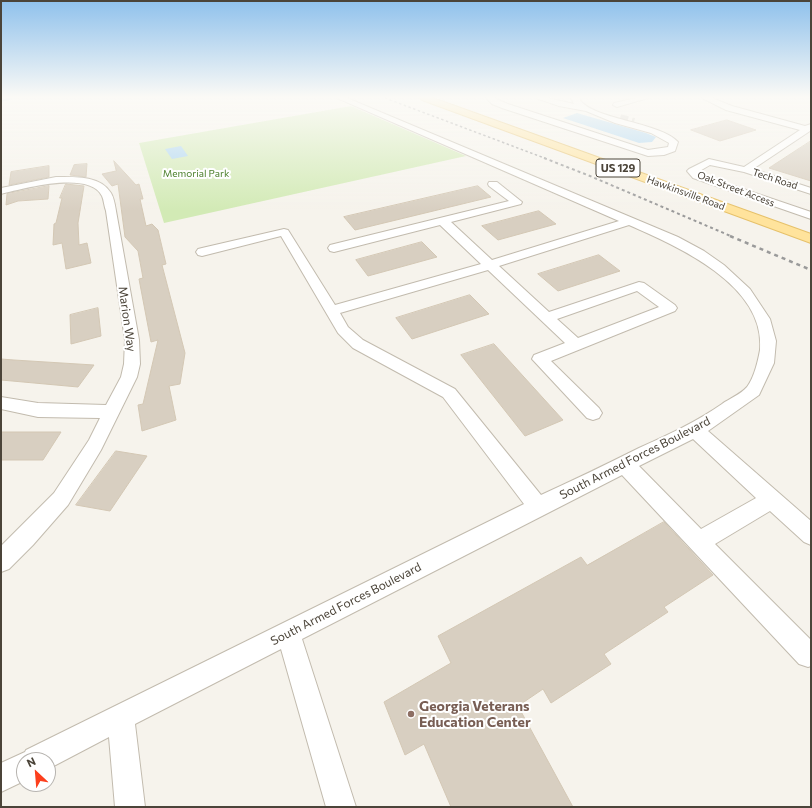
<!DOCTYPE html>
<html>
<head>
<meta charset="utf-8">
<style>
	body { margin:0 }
	#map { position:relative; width:812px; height:808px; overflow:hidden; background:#f6f3ec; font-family:Commissioner,sans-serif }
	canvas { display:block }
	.frame { position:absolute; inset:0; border:2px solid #4b4439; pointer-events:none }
	.north { position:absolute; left:16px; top:752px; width:40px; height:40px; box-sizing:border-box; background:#fff; border:1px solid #b7b4b0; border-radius:50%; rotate:334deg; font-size:11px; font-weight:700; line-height:16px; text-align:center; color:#4b4439 }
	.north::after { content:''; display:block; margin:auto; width:14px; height:18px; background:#fc3f1d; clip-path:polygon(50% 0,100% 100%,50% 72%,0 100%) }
</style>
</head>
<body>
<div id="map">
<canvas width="812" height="808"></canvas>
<div class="frame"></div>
<div class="north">N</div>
</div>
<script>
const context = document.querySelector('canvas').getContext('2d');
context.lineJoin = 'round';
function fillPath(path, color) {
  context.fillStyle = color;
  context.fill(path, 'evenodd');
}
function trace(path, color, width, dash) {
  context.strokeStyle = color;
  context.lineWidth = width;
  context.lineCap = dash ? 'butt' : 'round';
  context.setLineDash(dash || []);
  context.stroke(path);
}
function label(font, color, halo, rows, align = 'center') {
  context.font = font + ' Commissioner,sans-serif';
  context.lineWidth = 4;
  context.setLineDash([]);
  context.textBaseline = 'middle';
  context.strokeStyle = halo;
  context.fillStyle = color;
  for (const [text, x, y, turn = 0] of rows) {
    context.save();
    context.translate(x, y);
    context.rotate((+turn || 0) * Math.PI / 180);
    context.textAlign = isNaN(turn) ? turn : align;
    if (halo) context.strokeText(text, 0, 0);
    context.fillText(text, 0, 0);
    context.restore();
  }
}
fillPath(new Path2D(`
	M351,106L466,156L164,223L139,143Z`), '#d2eab5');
fillPath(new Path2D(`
	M577,113L646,133L656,137L652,142L639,143L563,118Z
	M181,146L188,156L172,159L165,149Z`), '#a9d4f2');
trace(new Path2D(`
	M1,101L12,98`), '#a9d4f2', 2);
const building = new Path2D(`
	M727,120L756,130L720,141L691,130Z
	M811,141V181L769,168L772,166Z
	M114,161L136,185L139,184L143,199H140L146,226L152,224L158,230L166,264L162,265L185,353L180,384L169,386L176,420L142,431L138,405L143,404L158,340L151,342L139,279L143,278L138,251L125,237L118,184L112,186L102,174L116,171Z
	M87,164L86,177L70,175L74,165Z
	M49,166V177L9,185L11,172Z
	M66,184L84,186L78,223L79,245L87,243L91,263L66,269L62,243L53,245L54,224L56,223L62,198H60Z
	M49,186L48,199L18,201L6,205L7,194Z
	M478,186L491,197L355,230L344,217Z
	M539,211L556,224L498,240L482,226Z
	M422,242L437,257L368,276L356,260Z
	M599,255L620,271L558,291L538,274Z
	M470,295L489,314L412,339L396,318Z
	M98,308L101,336L71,344L70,315Z
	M494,344L563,420L525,436L461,355Z
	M1,359L14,360L94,365L78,387L1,380Z
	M1,432H61L43,460H1Z
	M116,451L147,456L110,511L76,505Z
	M664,522L713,575L664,607L668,612L604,654L611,664L551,703L543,689L518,706L573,807H451L424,744L405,755L384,702L451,663L438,636L581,557L587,565Z`);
fillPath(building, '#d8cfc1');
trace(building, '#d3c7b4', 1);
trace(new Path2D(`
	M620,118L634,122`), '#d4d0c8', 8, [8, 4]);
const minor = new Path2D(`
	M337,98H347L678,237L704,251L724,265L750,289L770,319L776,341L774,363L759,395L708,431L811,521V545L804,542L770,511L715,544L811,640V666L808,667L799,664L622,475L302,639L356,807H326L281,649L135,724L145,807H115L109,737L48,769V760H24V781L1,792V763L25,752L26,750L524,504L443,397L353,348L338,333L281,236L202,256L198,255L196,252L198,249L202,248L284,229L288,230L335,305L481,264L440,225L334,252L330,251L328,248L330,245L509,201L489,186L488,184L489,182H497L522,202L521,204L451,222L492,260L619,221ZM629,225C677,246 766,285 760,350C758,361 754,378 747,387C741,394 729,399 722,404C696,422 668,435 639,448C607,464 574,480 541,495L455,389L363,340L348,327L340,313L488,270L565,343L534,355L532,359L587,418L593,420L599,418L602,413L599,408L551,361L675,311L677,308L675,305L644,283L639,282L549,312L499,266ZM637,291L659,307L578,338L557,319ZM693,439L756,498L701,529L639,466Z
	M486,98H494L508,104L648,150L668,147L669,143L651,133L615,123L586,111L559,106L536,98H548L574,104L571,98H579C588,119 661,122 678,142L675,151L664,155L648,156L502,108L492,104Z
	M636,98H648L617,107L613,105L614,103Z
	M702,98H712L732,106L805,126L811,124L810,131L753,169L811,188V194L744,172L710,165L698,172L699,174L811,212V219L693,178L687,171L689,169L709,159L744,167L800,130L726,110Z
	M56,177C74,177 100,175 111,193C114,198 115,205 116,211L139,340L140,364L137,377L101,450L68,505L33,545L9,569L1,572V546L54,493L89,440L100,418L38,417L1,409V397L38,403L106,405L121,377L124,364L125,340L106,211C104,206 104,200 102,196C89,170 22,189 1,194V188Z`);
const major = new Path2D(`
	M420,98H433L811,234V243L422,100Z`);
trace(minor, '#c2bbae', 2);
trace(major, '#e6c16a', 2);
fillPath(minor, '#fff');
fillPath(major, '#ffe39c');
trace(new Path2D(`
	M385,98L547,159`), '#9a9a9a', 1.5, [2.5, 2.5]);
trace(new Path2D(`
	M544,158L590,176L733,237`), '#9a9a9a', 2, [3, 3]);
trace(new Path2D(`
	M730,236L811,270`), '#9a9a9a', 2.5, [4, 4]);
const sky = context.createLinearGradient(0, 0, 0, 211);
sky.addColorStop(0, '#8fc1ec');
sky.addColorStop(0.46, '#fbfaf6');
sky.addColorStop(1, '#fbfaf600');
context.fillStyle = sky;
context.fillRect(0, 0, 812, 211);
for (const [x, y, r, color] of [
	[411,714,4,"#8d6e63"]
]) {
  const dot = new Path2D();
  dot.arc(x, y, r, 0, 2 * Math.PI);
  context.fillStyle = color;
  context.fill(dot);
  trace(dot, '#fff', 1.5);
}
label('10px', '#4a7f2a', '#fff', [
	["Memorial Park",196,174]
]);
label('10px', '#4b4439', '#fff', [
	["Tech Road",775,179,18],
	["Oak Street Access",736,189,21],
	["Hawkinsville Road",686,193,20]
]);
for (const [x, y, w] of [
	[618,168,44]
]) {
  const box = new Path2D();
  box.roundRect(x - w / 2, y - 9, w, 18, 3);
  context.fillStyle = '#fff';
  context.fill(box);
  trace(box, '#4b4439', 1);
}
label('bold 11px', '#4b4439', null, [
	["US 129",618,168]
]);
label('12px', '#4b4439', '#fff', [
	["Marion Way",127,319,82],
	["South Armed Forces Boulevard",635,458,-27],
	["South Armed Forces Boulevard",346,604,-27]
]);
label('bold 14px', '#785e54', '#fff', [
	["Georgia Veterans",419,706],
	["Education Center",419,722]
], 'left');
</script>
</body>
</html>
